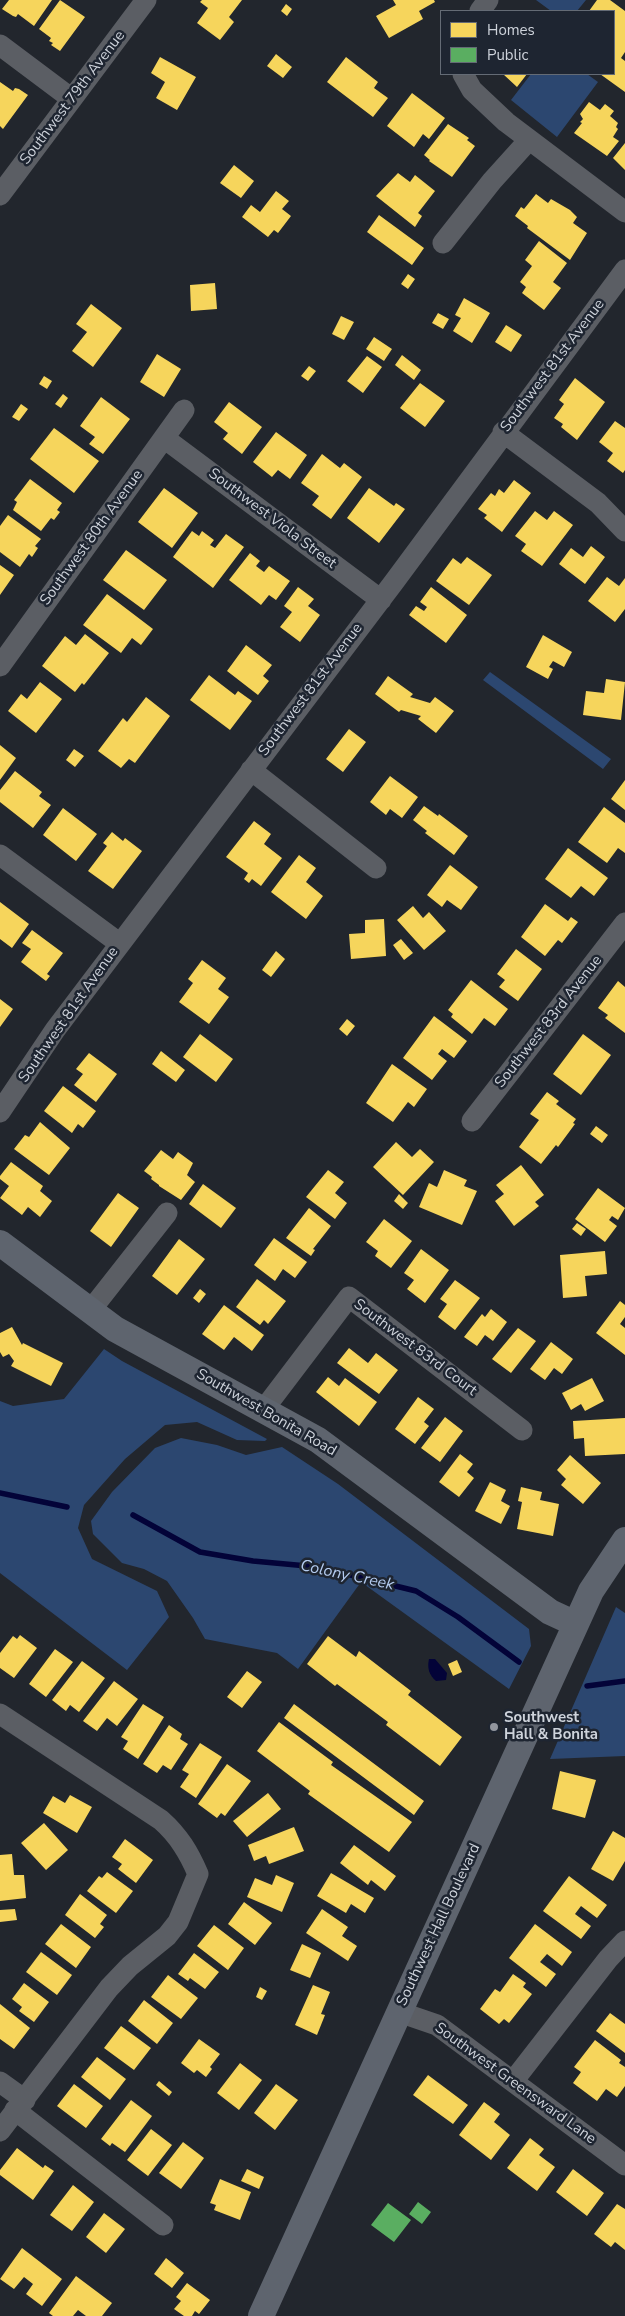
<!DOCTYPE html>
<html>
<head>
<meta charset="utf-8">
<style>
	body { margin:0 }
	#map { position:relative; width:625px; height:2316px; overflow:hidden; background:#22262d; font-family:"Nunito Sans",sans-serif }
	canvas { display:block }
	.legend { position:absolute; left:440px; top:10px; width:175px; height:65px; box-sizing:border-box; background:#1e2531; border:1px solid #646b75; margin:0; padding:6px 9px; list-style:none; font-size:15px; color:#ced3db }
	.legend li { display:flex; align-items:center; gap:10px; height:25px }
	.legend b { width:25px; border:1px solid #646b75 }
</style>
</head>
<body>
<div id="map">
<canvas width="625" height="2316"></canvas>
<ul class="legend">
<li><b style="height:14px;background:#f6d55c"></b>Homes</li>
<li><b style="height:14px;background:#5aae61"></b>Public</li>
</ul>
</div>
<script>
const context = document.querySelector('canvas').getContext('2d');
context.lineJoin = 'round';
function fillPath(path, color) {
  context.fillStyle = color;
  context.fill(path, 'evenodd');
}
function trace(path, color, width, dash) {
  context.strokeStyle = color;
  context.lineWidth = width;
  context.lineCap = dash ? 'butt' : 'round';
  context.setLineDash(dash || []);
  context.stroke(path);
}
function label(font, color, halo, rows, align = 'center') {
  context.font = font + ' "Nunito Sans",sans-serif';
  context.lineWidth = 5;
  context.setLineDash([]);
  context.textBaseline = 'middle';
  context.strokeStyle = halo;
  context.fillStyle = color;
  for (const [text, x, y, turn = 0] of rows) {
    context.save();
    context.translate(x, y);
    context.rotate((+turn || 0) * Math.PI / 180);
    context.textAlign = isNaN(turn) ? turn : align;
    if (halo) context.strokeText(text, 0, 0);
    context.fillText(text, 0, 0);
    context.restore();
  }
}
fillPath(new Path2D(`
	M536,0H586L577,11H551Z
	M531,74H587L598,82L557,137L511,100Z
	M490,672L611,759L603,769L483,680Z
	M104,1349L122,1361L267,1439L265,1441L237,1440L197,1422L165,1425L125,1459L84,1505L78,1528L92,1559L157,1591L169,1617L127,1670L0,1573V1401L13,1406L64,1399Z
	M181,1438L217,1445L246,1455L282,1447L338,1484L529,1629L531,1646L509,1689L361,1582L298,1669L277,1653L205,1639L193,1618L167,1581L144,1569L122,1563L93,1534L91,1521L112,1492L155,1448Z
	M616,1607L625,1613V1756L550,1759Z`), '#2c4770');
fillPath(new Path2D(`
	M429,1659H435L447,1673L446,1680L436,1681C429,1675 427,1668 429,1659Z`), '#030338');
fillPath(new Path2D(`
	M9,0H52L34,26L18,14L16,17L13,16L2,9Z
	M60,0L85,17L60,51L51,45L53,43L49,41L51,38L39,29Z
	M202,0H242L229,17L234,22L220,40L197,23L208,8L200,2Z
	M393,0H434L435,2L419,11L423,19L389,38L376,16L396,5Z
	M597,0H610L625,11V52L621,58L625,61V92L600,74H614V11H589Z
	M286,4L292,9L287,16L281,11Z
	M276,54L292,67L283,78L267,66Z
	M160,57L196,77L177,110L156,98L165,82L151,73Z
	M346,57L378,82L374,88L388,98L373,117L327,82Z
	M503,74H527L517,87Z
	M0,82L13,91L15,88L19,89L28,95L3,129L0,126Z
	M412,93L445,118L429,139L423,134L414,147L387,126Z
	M589,102L600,110L605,104L614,111L610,116L618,123L616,127L618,129L613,137L619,141L607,156L574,133L582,123L580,122L583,119L580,114Z
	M448,124L469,138L467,140L475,146L452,177L429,161L430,160L424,155Z
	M625,143V170L613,158Z
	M234,165L254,181L241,198L220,183Z
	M398,173L410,182L415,175L435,191L418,213L422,216L415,227L376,196Z
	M276,191L289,201L282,209L291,216L278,233L274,230L268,237L242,217L251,205L260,212Z
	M536,194L548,203L551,199L570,210L577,217L573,223L587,233L570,260L527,228L528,226L515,216L521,207L524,209Z
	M379,215L424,248L412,265L367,232Z
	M539,241L567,263L553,282L561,288L544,310L522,293L526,287L520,282L532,266L525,260Z
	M408,274L415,279L408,289L401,284Z
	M215,283L217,309L191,311L190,285Z
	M464,298L490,313L472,343L453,331L461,318L455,315Z
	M91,304L122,328L93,367L72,351L87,332L76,324Z
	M438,313L449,319L443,329L432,323Z
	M341,316L354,322L344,340L332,334Z
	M506,325L522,335L511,352L495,342Z
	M374,337L392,349L384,361L366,349Z
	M157,354L181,369L164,397L140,382Z
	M402,355L421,370L414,380L395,365Z
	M367,356L382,367L363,393L347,381Z
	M309,366L316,371L308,381L301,376Z
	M44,376L52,381L47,389L39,384Z
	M575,378L605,402L577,440L561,427L563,424L554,418L564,404L559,400Z
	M420,383L445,401L425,427L400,408Z
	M63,394L68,398L61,408L55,404Z
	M101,397L130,419L103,454L89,444L95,437L80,426Z
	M229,402L262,427L242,454L223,439L228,433L214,422Z
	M21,404L28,409L19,421L12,417Z
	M615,421L625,428V470L623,473L607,461L613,453L599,442Z
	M54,428L99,461L74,493L30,459Z
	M276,432L307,455L290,479L278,470L272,477L253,462Z
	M322,454L340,468L344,463L362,477L331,519L312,505L319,496L301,483Z
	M30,479L62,503L57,510L60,512L54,520L51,518L41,531L13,510L17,502L14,500Z
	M514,480L531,493L502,532L484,518L487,515L478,509L491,493L495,496L499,489L504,493Z
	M164,488L198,513L172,548L138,522Z
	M369,488L394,506L396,503L405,509L379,543L347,518Z
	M535,511L547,520L554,511L573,525L542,566L521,551L526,544L515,536Z
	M8,515L41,539L35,546L38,548L32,557L29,554L20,567L0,552V526Z
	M192,531L199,536L202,531L214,540L210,545L215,548L226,534L244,547L213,588L173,557Z
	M591,546L605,557L585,584L559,564L571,548L583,557Z
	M126,550L167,580L144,610L103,580Z
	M250,553L260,561L256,566L264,572L269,566L290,581L276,600L269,595L261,605L229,580Z
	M467,557L492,575L469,605L436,581L453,558L461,564Z
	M0,565L14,575L0,595Z
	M607,577L619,586L625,578V609L615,622L588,601Z
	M298,587L314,599L308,606L320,615L300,642L280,627L292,612L284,606Z
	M431,587L467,615L446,643L409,615L416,606L424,611L427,607L420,602Z
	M107,594L153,629L141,645L132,638L121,653L83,625Z
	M85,634L109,653L84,685L82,683L75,692L42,666L65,636L76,645Z
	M543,635L572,652L564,667L553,661L549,667L553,669L548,679L526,667Z
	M246,645L272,665L263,676L269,681L258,695L227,671Z
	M209,675L235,695L238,691L252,701L230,730L190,700Z
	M388,676L413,694L410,697L430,703L435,697L454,711L436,733L418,719L421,716L401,710L399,712L375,694Z
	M606,679L625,682L621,720L583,715L586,691L604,693Z
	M40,682L62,699L36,733L8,711L21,694L27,699Z
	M146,697L170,716L135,763L129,759L121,768L98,751L123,718L127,722Z
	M349,729L366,742L343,772L326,759Z
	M0,745L16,758L0,780Z
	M74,749L84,756L75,767L66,760Z
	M15,771L42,792L39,796L51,805L33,828L0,802V790Z
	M390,776L418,797L402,818L390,809L386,815L370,802Z
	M625,780V810L611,799Z
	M424,806L438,816L439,814L468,836L454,855L425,833L427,831L413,820Z
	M604,807L625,823V853L618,848L607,863L578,842Z
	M63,808L97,834L76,861L43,835Z
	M254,821L271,834L264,844L282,858L261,886L252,879L249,883L244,879L248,873L226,857Z
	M112,832L123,841L125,838L142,851L113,889L88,871L107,846L103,843Z
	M568,848L608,878L594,896L581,886L571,898L545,879Z
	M299,855L316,868L306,882L323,896L306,919L271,892Z
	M450,865L478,887L461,910L447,900L442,907L427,895Z
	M0,902L29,924L12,948L0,939Z
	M545,904L568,921L571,917L578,922L562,943L558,940L545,956L521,937Z
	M413,906L423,918L429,912L446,931L424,950L397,920Z
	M384,919L386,956L351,959L349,934L365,933V920Z
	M32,930L63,953L47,974L50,976L46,981L21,962L31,949L22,943Z
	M401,939L413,953L404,960L393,945Z
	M516,949L542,969L518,1001L499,987L505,980L497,974Z
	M276,951L285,959L271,977L262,970Z
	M202,960L226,978L218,989L229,997L209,1024L179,1002L193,983L188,979Z
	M471,980L508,1009L495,1026L484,1018L472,1034L451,1017L453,1014L448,1010Z
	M618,981L625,987V1033L605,1018L608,1015L598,1008Z
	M0,999L13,1009L0,1027Z
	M434,1016L467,1041L454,1058L442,1049L438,1054L447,1061L432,1080L403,1058Z
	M347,1019L355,1026L347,1036L339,1029Z
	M200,1034L233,1059L216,1082L183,1057Z
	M583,1034L611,1055L581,1095L553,1074Z
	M161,1051L185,1070L176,1082L152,1064Z
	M89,1053L117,1074L96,1102L74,1085L83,1074L76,1069Z
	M392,1064L427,1089L414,1107L408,1102L393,1122L366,1103Z
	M63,1086L96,1111L83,1128L78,1124L72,1133L44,1111Z
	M547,1092L559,1101L556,1104L576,1119L573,1123L575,1124L558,1147L556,1145L541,1164L519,1147L539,1120L530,1114Z
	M40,1122L70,1148L49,1175L14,1149L25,1135L29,1137Z
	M596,1126L608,1135L602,1143L590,1134Z
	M396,1142L412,1157L420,1149L434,1162L403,1195L373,1167Z
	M161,1150L173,1159L178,1152L193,1163L187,1175L195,1182L181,1200L159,1186V1185L151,1179L152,1177L144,1171Z
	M11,1162L43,1186L40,1191L52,1201L40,1217L28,1207L22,1215L0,1198L9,1186L0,1179V1176Z
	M521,1165L544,1195L535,1202L539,1206L514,1226L495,1201L504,1194L496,1185Z
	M328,1170L344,1182L335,1193L347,1203L335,1219L306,1197Z
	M444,1170L467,1180L464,1186L477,1191L462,1225L419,1207L429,1183L437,1187Z
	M203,1184L236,1208L221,1228L189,1204Z
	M598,1188L625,1208L618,1220L612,1216L609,1220L617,1226L605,1242L575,1219Z
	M118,1193L139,1208L111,1247L90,1231Z
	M399,1194L408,1203L403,1209L394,1201Z
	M309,1208L331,1226L313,1249L315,1250L311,1256L286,1238Z
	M384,1219L412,1241L391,1268L375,1256L378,1251L366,1242Z
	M577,1223L586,1229L581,1236L572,1229Z
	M274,1238L307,1262L295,1278L283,1269L275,1281L254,1265Z
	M179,1239L205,1259L177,1295L152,1276Z
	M421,1249L449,1270L425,1303L407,1289L414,1280L404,1273Z
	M605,1251L607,1274L585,1276L587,1296L563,1298L560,1255Z
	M257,1279L286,1301L268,1324L264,1320L260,1325L236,1307Z
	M455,1280L480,1298L455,1330L438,1317L447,1304L440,1299Z
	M200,1289L206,1294L199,1303L193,1298Z
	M620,1301L625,1305V1317L620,1324L625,1328V1355L596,1333Z
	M224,1305L264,1335L252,1351L234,1337L224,1350L202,1334Z
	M491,1309L507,1322L493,1341L485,1335L477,1346L464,1337L482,1314L485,1317Z
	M12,1327L22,1345L23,1343L63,1363L51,1386L11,1366L14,1361L9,1354L3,1357L0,1352V1333Z
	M518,1328L536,1341L511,1373L492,1359Z
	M551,1342L573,1359L562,1374L554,1368L545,1380L530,1369Z
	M349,1348L368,1363L376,1353L398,1370L379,1394L337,1363Z
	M328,1377L339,1386L345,1378L377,1402L359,1426L316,1392Z
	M592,1378L604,1401L585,1411L581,1404L571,1410L562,1393Z
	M418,1397L434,1409L424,1422L429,1426L415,1444L395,1429Z
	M445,1417L463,1431L440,1462L421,1448Z
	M625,1418V1454L585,1456L584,1438L574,1439L573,1421Z
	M460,1454L473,1464L467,1472L474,1478L459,1497L439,1482Z
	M570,1455L601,1483L583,1504L561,1485L566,1479L557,1470Z
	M490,1482L506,1490L501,1501L510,1506L501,1524L475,1511Z
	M521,1487L542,1492L540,1500L559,1504L553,1536L517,1529L522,1502L518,1501Z
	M20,1635L37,1648L14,1678L0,1668V1653L13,1636L17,1639Z
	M328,1636L356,1657L359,1651L411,1691L408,1695L462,1737L440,1766L386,1725L388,1722L337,1684L335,1686L307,1664Z
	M55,1649L73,1662L46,1697L29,1684Z
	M457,1660L462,1672L453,1676L448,1664Z
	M82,1661L105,1678L79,1712L70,1705L66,1711L52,1700Z
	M247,1671L262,1682L242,1708L227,1697Z
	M114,1681L138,1699L117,1726L107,1718L97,1731L83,1721Z
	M143,1704L164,1717L138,1759L123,1749L128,1741L121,1737Z
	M294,1704L424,1801L414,1815L284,1718Z
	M279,1722L333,1762L331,1765L412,1822L389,1852L308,1794L310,1791L257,1751Z
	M169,1725L182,1734L180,1739L188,1744L171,1770L163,1765L157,1773L143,1764Z
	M200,1743L222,1757L196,1798L180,1787L189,1774L182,1770Z
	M227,1764L251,1781L225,1816L221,1813L217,1818L198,1804Z
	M560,1771L596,1780L585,1818L552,1809Z
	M268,1793L281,1809L247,1837L233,1821Z
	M70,1795L92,1807L77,1833L43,1813L53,1796L65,1803Z
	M44,1823L68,1850L46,1870L21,1843Z
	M294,1827L304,1851L269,1864L266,1856L254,1861L248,1845Z
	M613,1831L625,1838V1861L613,1881L591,1869Z
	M125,1839L153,1860L136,1883L118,1869L122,1864L112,1857Z
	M354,1845L396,1876L385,1891L371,1880L368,1885L340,1863Z
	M12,1854L14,1875H24L26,1898L0,1901V1855Z
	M107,1872L133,1891L116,1913L87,1891L99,1876L102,1878Z
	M331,1873L374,1898L365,1913L351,1904L346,1913L317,1896Z
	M276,1875L294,1883L282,1912L247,1897L255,1878L272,1885Z
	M569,1876L607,1905L597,1918L581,1906L575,1914L591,1926L581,1939L543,1911Z
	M80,1894L107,1915L100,1924L104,1927L95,1938L65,1915Z
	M244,1902L272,1923L255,1945L228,1924Z
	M15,1909L17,1920L0,1922V1910Z
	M322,1909L348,1927L342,1936L357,1946L348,1961L306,1933Z
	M61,1924L91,1947L76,1968L45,1944Z
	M535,1924L572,1952L562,1966L547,1954L540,1962L556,1974L546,1987L509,1958Z
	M214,1925L244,1948L228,1970L197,1946Z
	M302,1944L321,1953L310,1978L290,1970Z
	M41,1952L72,1975L57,1995L26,1972Z
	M194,1953L219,1972L205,1989L190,1978L188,1981L178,1974Z
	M513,1974L526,1983L523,1987L532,1994L509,2023L504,2019L499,2024L480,2009L495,1989L500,1992Z
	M168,1975L198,1998L181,2019L151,1997Z
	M24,1983L49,2002L34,2022L19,2011L22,2007L12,1999Z
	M313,1985L330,1992L321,2014L325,2015L317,2035L295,2025Z
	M260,1987L267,1991L262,2000L256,1997Z
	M144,2000L173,2023L157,2044L128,2021Z
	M0,2004L30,2028L14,2049L0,2039Z
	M610,2013L625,2024V2053L596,2031Z
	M121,2026L151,2048L134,2070L104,2048Z
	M199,2039L220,2054L210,2067L212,2069L206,2077L197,2070L194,2073L181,2063Z
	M595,2040L621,2060L619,2063L625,2067V2086L617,2097L606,2089L597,2101L573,2083L581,2072L574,2067Z
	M97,2057L126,2079L110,2100L81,2077Z
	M240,2063L262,2080L239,2110L217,2093Z
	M428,2075L468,2105L453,2124L413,2095Z
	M159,2081L172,2092L169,2096L156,2085Z
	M74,2084L103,2106L86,2128L57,2106Z
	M276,2084L298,2100L275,2130L254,2113Z
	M131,2100L152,2116L125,2152L112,2143L110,2146L101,2139Z
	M484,2102L500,2114L494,2122L510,2135L491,2160L459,2135Z
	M151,2129L172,2145L148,2176L127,2160Z
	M530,2138L544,2149L539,2155L555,2167L537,2191L507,2168Z
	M183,2142L204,2158L181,2189L159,2173Z
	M17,2148L43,2168L45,2165L54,2171L33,2200L0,2175V2170Z
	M247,2169L264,2177L259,2189L241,2181Z
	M573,2169L604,2193L587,2216L556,2192Z
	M220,2179L251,2192L240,2220L214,2210L216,2205L210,2203Z
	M73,2185L94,2202L72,2231L50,2215Z
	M617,2204L625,2209V2250L615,2242L611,2247L594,2234Z
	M104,2213L125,2229L106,2253L86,2237Z
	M22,2248L62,2279L42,2306L26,2294L33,2284L24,2277L14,2289L0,2279Z
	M166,2258L184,2273L172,2288L154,2274Z
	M76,2276L112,2303L102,2316H86L78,2310L73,2316H53L49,2313Z
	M187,2283L210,2300L199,2314L195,2311L192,2316H184L174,2309L181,2301L176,2297Z`), '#f6d55c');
fillPath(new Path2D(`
	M418,2202L431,2212L422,2224L409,2214Z
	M388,2203L411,2220L394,2242L371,2225Z`), '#5aae61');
trace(new Path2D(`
	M0,1493L67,1507
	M133,1515L200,1552L253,1561L318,1567L416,1591L458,1617L519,1662
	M587,1686L625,1681`), '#030338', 5.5);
trace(new Path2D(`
	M480,11L488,0
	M0,45L72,99
	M463,74L472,90L506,122L625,212
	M0,195L146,0
	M443,243L492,181L529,140
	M503,432L598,503L625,531
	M164,438L381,600
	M0,666L184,410
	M251,770L376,868
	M0,855L119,943
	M0,1112L55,1030L394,582L625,270
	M472,1121L625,923
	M90,1311L167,1213
	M264,1409L349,1297L522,1430
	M0,1714L161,1820C179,1836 189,1853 198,1874L178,1922L167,1936L130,1966L109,1988L0,2131
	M399,2012L437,2025L625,2165
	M514,2080L608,1959L625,1941
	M0,2082L25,2100
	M15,2110L163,2225`), '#5b5e64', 21);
trace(new Path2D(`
	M0,1243L115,1329L318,1440L550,1612L576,1624
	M261,2316L591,1591L625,1540`), '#5e646e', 26);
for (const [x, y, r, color] of [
	[494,1727,5,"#92969e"]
]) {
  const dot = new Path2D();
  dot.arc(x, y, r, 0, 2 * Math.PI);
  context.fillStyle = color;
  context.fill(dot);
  trace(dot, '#1e2531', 2);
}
label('15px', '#ced3db', '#1e2531', [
	["Southwest 79th Avenue",73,98,-53],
	["Southwest 81st Avenue",553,366,-53],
	["Southwest Viola Street",272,519,37],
	["Southwest 80th Avenue",92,538,-54],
	["Southwest 81st Avenue",311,690,-53],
	["Southwest 81st Avenue",69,1015,-55],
	["Southwest 83rd Avenue",549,1022,-52],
	["Southwest 83rd Court",415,1348,37],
	["Southwest Bonita Road",266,1413,30],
	["Southwest Hall Boulevard",439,1925,-65],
	["Southwest Greensward Lane",515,2084,36]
]);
label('bold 15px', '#ced3db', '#1e2531', [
	["Southwest",504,1718],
	["Hall & Bonita",504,1735]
], 'left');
label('italic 16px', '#b4cbef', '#1e2531', [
	["Colony Creek",347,1576,12]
]);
</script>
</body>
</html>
